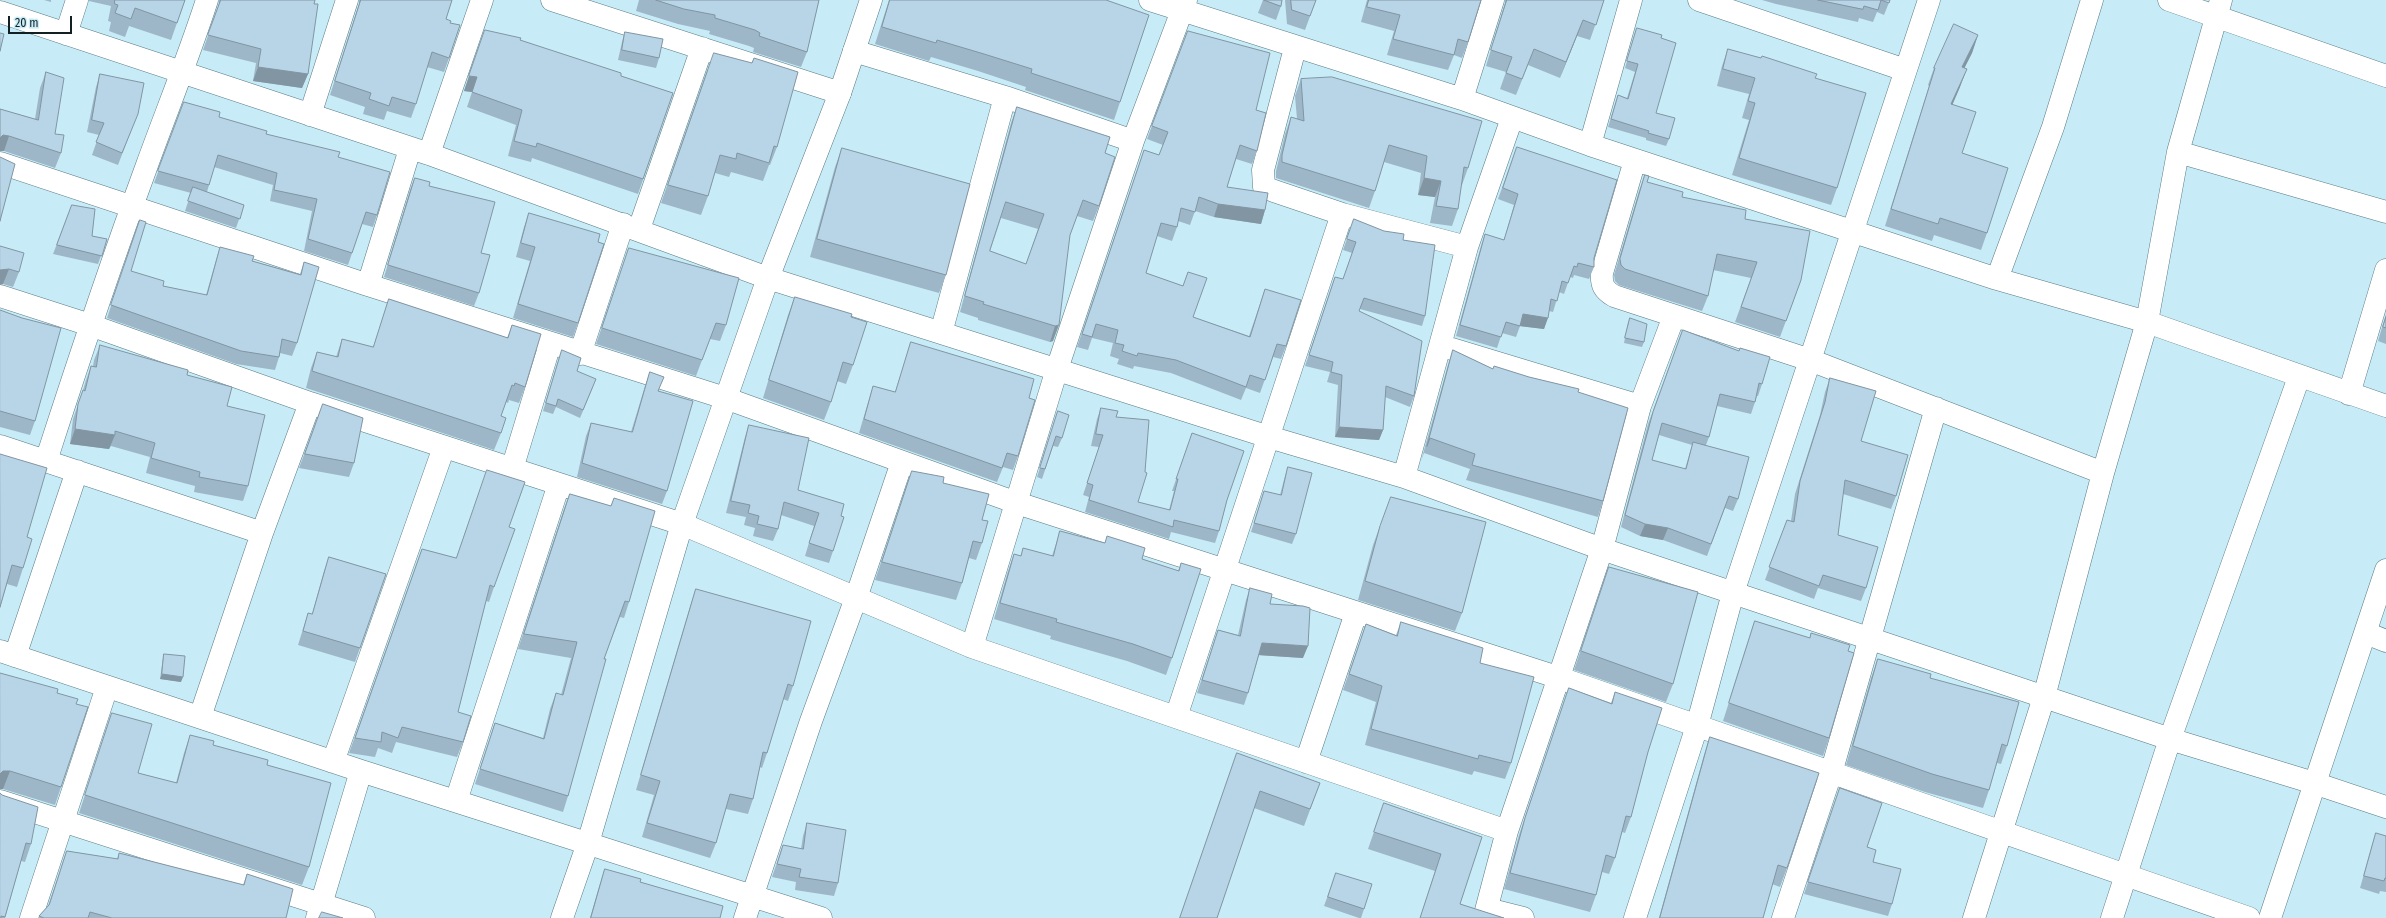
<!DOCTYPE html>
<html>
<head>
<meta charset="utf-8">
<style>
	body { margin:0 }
	#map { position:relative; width:2386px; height:918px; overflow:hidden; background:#c7ecf7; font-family:"Fira Sans Condensed",sans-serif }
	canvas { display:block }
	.scale { position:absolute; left:8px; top:16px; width:64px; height:18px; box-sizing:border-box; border:2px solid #122024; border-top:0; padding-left:5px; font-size:12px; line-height:14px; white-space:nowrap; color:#122024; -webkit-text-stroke:3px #c7ecf7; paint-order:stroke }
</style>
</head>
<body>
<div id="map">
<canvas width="2386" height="918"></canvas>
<div class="scale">20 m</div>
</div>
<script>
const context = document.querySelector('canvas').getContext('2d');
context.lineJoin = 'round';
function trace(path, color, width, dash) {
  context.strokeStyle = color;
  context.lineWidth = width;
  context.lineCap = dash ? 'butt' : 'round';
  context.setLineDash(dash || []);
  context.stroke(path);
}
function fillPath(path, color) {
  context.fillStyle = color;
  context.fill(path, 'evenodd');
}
const street = new Path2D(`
	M552,0L840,93
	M1150,0L1462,99L1590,145L1997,279L2147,322L2386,406
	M1699,0L1905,70
	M2169,0L2386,76
	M0,12L429,154L768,278L1269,437L1404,477L1602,549L2170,739L2314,783L2386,807
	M66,34L77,0
	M1295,48L1263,170L1264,187L1274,191L1342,214
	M854,51L1005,97
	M1462,99L1493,0
	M310,115L347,0
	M1590,145L1631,0
	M2178,152L2386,212
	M429,154L482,0
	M1635,160L1602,273C1601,285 1604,290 1614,296L1810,360L2103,473
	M0,163L368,285L410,149
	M639,229L702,48
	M1997,279L2053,127L2092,0
	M368,285L725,398L1017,503L1560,678L2249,918
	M0,296L90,325L310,403L682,524L972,647L1507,831
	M941,333L1005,97L1133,141
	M1442,346L1640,406
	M580,354L623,224
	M2349,394L2386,270
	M0,446L262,533
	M46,461C78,362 111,263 147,165C167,110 189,56 207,0
	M512,469L550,344
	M1404,477L1467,247L1512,118
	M2366,633L2386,641
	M972,647L1057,369L1133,141L1186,0
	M0,651L361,771L821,918
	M15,656L77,471
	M200,717L262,533L310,403
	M1176,717L1342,214L1467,247
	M333,762L444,447
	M1306,762L1356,613
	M0,801L364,918
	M456,801L559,484
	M1487,909L1523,918
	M31,918L107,687
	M317,918L361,771
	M745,918L811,721L856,598L902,462
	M1484,918L1507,831L1602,549L1640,406L1674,316
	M1635,918L1697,726L1733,593L1929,0
	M1783,918L1831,773L1936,408
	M1974,918L2044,697L2103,473L2147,322L2178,152L2221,0
	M2112,918L2170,739L2299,377`);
const secondary = new Path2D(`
	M562,918L588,843L682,524L768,278L840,93L871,0
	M2270,918L2386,570`);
trace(street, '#597b85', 23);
trace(secondary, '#597b85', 23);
trace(street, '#fff', 22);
trace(secondary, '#fff', 22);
fillPath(new Path2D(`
	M44,0H51V2Z
	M89,0H185L171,40L129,26L125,37L109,31L111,22L108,21L111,6L89,1Z
	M218,0H315L314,4L308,74L302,88L253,81L256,63L203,50L219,4Z
	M359,0H452L446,19L450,23L449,58L444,72L427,67L416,104L411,118L387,111L384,120L363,114L365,107L330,95L359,4Z
	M639,0H819L807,52L801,67L753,52L754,48L749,46L709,34L710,31L678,24L636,11Z
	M889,0H1106L1120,102L1114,120L1025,90L1026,87L978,71L931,57L929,61L875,44Z
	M1263,0H1282L1281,6L1276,20L1258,13Z
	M1285,0H1316L1305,30L1287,24Z
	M1367,0H1481L1468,42L1462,58L1454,55L1448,70L1387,55L1394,31L1361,22Z
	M1505,0H1604L1590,40L1577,36L1560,78L1528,65L1516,95L1500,89L1506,72L1486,66L1505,3Z
	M1762,0H1890L1884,15L1877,12L1873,22L1859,18L1858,22L1776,4Z
	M1637,28L1661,38L1656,113L1669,139L1666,146L1646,140V138L1608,127L1618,95L1627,98L1635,72L1625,68Z
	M1188,31L1256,110L1257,151L1252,164L1236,159L1227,187L1265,210L1261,224L1214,217L1195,211L1190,225L1178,221L1177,227L1172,241L1157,236L1146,273L1183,286L1188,272L1193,317L1249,336L1265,289L1286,346L1281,359L1273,357L1260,393L1246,388L1241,400L1171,373L1134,366L1133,369L1117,364L1119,359L1110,356L1113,343L1092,338L1088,350L1077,347L1144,150L1159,155L1163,145L1147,139Z
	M625,32L659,58L656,68L618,60L622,42Z
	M1978,35L1972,53L1964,68L1960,87L1952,105L1962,153L1987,233L1981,250L1934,235L1932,241L1885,226L1929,86L1928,85L1934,68Z
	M520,40L621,76L673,93L638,194L532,158L531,162L508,156L516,125L467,107L472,92L464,91L480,45Z
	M1728,49L1815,78L1837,188L1831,205L1732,175L1749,120L1742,118L1749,94L1717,86L1722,66Z
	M754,58L777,147L770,165H769L763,181L731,172L729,177L715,173L708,196L701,215L661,203L707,71L752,63Z
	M46,72L55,134L61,153L55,168L4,151H0V109L35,119L40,88Z
	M100,74L133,126L118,165L92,155L99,135L87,132L96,87Z
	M1301,79L1468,168L1462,185H1461L1458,209L1452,226L1430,223L1435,197L1418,195L1421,173L1384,162L1375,191L1369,208L1276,178V171L1285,134L1291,117L1297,119L1295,96Z
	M184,102L219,117L266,134L377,215L373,227L362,224L348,265L304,251L312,211L270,201L273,185L214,167L207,192L244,205L236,228L185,211L191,193L154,183Z
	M1017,107L1105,153L1099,206L1093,221L1077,216L1070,235L1053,341L1050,342L978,320V318L960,312L1011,123ZM1001,218L1038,229L1026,264L990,251Z
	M1517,147L1594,258V267L1589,279L1574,275L1573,278L1570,277L1564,294L1559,292L1553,312L1549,311L1544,329L1520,326L1516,337L1502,333L1497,348L1456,336L1481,246L1485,234L1504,240L1514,205L1498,199Z
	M842,148L946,275L939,293L810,257L835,167Z
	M1645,175L1647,182L1682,197L1745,219L1801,280L1780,337L1735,322L1751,278L1713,270L1708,296L1702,311L1619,285L1615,281L1614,275L1639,191Z
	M415,178L429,186L481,253L479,293L474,306L384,277L410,190Z
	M72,205L92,236L107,239L98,264L53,254Z
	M529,213L578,323L573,337L513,318L530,261L516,257L524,227Z
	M1354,219L1403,240L1425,316L1422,326L1360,309L1359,311L1414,396L1410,407L1385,397L1383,430L1379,440L1335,437L1338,385L1327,382L1330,372L1305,366L1335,277L1343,279L1352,253L1343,250Z
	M140,220L131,271L163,286L206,295L216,260L220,247L252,261L300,274L304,262L297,343L292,356L280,353L279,357L275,370L236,364L107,318Z
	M0,246L19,272L13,287L3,284Z
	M629,248L726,325L720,341L710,339L696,376L596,344Z
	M795,297L853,365L846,384L837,381L831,402L824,420L763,398L788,315Z
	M389,299L507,338L512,325L525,387L519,403L509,400L508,403L506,402L501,416V433L494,450L306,388L311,368L317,352L336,357L342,339L373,347Z
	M0,310L35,421L30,435L0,427Z
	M2386,314V344L2378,341Z
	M1630,318L1644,342L1642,347L1624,343L1628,323Z
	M1683,330L1762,384L1758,396H1757L1751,414L1717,406L1709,437L1706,445L1738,499L1733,511L1725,508L1707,556L1663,540L1640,536L1621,527L1648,424ZM1659,435L1692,445L1685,469L1652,460Z
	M911,342L1029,398L1018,456L1013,470L1003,467L997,482L859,433L869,399L873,386L895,392Z
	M100,345L187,375L227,406L248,486L243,501L194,492L195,486L146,473L150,457L111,446L109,449L70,444L73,419L83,390L86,380L91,366H93L94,360Z
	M562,350L577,371L593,387L580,418L556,407L553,414L543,411Z
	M1453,350L1493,369L1529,377L1578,392L1603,501L1598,517L1466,480L1470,469L1424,453L1421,461L1448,365Z
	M650,372L659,391L667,491L662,504L577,477L586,436L591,423L631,432L645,386Z
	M1830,378L1861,441L1896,496L1891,509L1843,494L1838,535L1866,588L1861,601L1818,588L1814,599L1765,580L1787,520L1791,521L1795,494L1820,415L1825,392Z
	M323,404L354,463L349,477L299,468Z
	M1101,408L1116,417L1138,502L1169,510L1174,491H1172L1192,433L1227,500L1219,531L1215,543L1171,532L1169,539L1085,512L1089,497L1083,495L1099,447L1091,446L1097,419Z
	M1058,411L1062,438L1058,447L1053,446L1042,479L1037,477Z
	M749,425L798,490L841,516L833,551L829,563L805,556L814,526L781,515L778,529L773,541L753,536L755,528L744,525L746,517L726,513L745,437Z
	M0,454L27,537L23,568L17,587L7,584L0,608Z
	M1288,467L1296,534L1292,544L1251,532L1264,491L1280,495L1285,476Z
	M912,471L943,483L982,543L976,560L969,558L962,583L956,600L875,580Z
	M570,494L611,506L614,498L629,602L624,618L620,617L604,659L568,796L563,812L475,784L495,723L543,738L550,709L556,693L561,695L571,658L518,649L564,509Z
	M1380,526L1462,613L1455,631L1358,600L1373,545Z
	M509,527L494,587L489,602L486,601L458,712L463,742L457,757L396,742L392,753L378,748L375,757L349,753L422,549L456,558Z
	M1060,531L1178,571L1181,563L1172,658L1166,675L1127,661L1050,639L1051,636L994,619L1008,571L1014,554L1021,556L1023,548L1052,556Z
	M329,557L386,574L355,662L298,645L308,613L312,614L324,571Z
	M1609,567L1673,684L1666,702L1574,670Z
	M1250,588L1270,604L1303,658L1259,655L1248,693L1244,705L1197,693L1218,630L1238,635L1246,600Z
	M696,589L793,686L788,701L783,699L767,753L762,768L760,767L753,799L748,814L726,809L716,843L710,858L642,837L654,795L636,790L691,604Z
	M1755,621L1810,638L1811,633L1848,651L1829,738L1823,756L1723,721L1749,639Z
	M1401,622L1480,663L1511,763L1505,779L1474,771L1472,775L1365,745L1376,702L1343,690L1366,624L1396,635Z
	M164,654L181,682L160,679L163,658Z
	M1878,659L1930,678L2007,746L2001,764L1997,763L1989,790L1983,808L1925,792L1846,765L1871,678Z
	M0,673L57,693L76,704L61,787L55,805L3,789H0Z
	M1569,688L1611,703L1615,692L1648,752L1631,817L1625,833L1622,832L1615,858L1609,874L1602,872L1596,895L1590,912L1504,889L1519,835Z
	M112,713L138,773L176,783L184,753L190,735L213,745L267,765L309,867L302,885L79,813Z
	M1710,737L1787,868L1780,887L1772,884L1763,918H1659L1704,755Z
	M1237,753L1320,783L1304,826L1254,808L1217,918H1180Z
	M1840,788L1867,847L1892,904L1888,916L1804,894Z
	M0,793L31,844L25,862L21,861L5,918H0Z
	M1384,803L1482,837L1460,904L1504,918H1420L1435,871L1368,849Z
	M807,823L838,883L834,896L795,890L796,882L772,877L783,845L801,849L803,836Z
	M2376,833L2386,836V892L2380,891L2379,894L2360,888L2372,846Z
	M67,851L117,859L119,853L243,885L247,874L286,918H38L39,916L48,906Z
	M605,869L640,882L720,918H590L599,887Z
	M1336,873L1364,909L1361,918H1359L1324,906Z`), '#9eb7c8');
fillPath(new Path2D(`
	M1583,20L1577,36L1560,78L1566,62Z
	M1978,35L1972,53L1956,85L1962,67Z
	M258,67L308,74L302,88L253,81Z
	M1967,69L1960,87L1945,122L1951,104Z
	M469,76L477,77L472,92L464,91Z
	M3,135L9,136L4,151H0V138Z
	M1424,178L1441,181L1435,197L1418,195Z
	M1218,204L1265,210L1261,224L1214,217Z
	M9,269L3,284L0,285V270Z
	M1523,314L1548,318L1544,329L1519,326Z
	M1059,325L1053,341L1050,342L1055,326Z
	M1339,427L1383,430L1379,440L1335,437Z
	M75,429L115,435L109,449L70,444Z
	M1645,524L1668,528L1663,540L1640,536Z
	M1262,643L1308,646L1303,658L1257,655Z
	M162,674L183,677L181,682L160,679Z
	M3,771H10L3,789H0V774Z`), '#8195a2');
const building = new Path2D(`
	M115,0H185L177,23L135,8L131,19L115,13L118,5L115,4Z
	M221,0H315L314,4H318L308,74L258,67L261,49L208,35Z
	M361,0H452L446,19L451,21L450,23L460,25L449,58L432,52L416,104L392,97L389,106L369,99L371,93L335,81Z
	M656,0H819L807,52L759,36L760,33L755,30L715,18V15L684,9Z
	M890,0H1106L1149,15L1120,102L1031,73L1032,69L984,54L937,40L936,43L882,27Z
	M1264,0H1282L1281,6Z
	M1291,0H1316L1310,16L1292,10Z
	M1369,0H1481L1468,42L1458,39L1454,55L1393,39L1400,15L1367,7Z
	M1507,0H1604L1596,25L1583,20L1566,62L1534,49L1522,79L1506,73L1512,57L1491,50Z
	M1818,0H1890L1889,3L1881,0L1878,10L1864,6L1863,9Z
	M1954,24L1978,35L1962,67L1967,69L1951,104L1976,112L1962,153L2008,168L1987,233L1940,218L1938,224L1891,209L1935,68H1934Z
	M1637,28L1662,35L1661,38L1676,43L1656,113L1675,118L1669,139L1648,133L1649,131L1611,119L1618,95L1628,99L1638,64L1627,61Z
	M485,30L521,38L520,40L621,73V76L673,93L643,179L537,143L536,147L514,141L522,110L472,92L477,77L469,76Z
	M1188,31L1270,53L1256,110L1266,113L1257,151L1240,145L1227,187L1268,193L1265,210L1218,204L1199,197L1195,212L1181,208L1177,227L1161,223L1146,273L1183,286L1188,272L1207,278L1193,317L1250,337L1265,289L1301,300L1286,346L1277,344L1265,380L1250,375L1246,387L1176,360L1138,353L1137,356L1122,351L1124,345L1115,343L1118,330L1096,324L1092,337L1082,334L1144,150L1159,155L1168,132L1152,126Z
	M625,32L663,39L659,58L622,50Z
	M0,33L4,34L0,51Z
	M1728,49L1761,58L1762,56L1817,74L1815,78L1866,93L1837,188L1739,158L1755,103L1748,101L1755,78L1723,69Z
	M714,53L752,63L754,58L798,72L777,147L774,146L769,163L737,153L736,159L720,155L708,196L668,185Z
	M46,72L64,78L55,134L64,135L61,153L9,136L3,135L0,138V109L38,120Z
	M100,74L144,83L138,114L122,153L96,142L104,123L92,120Z
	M1332,77L1482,121L1468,168L1464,167L1458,209L1436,206L1441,181L1424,178L1427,156L1389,145L1375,191L1282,162V155L1291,117L1304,121L1301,79Z
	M184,102L220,112L219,117L267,131L266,134L340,152L338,157L390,172L377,215L366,212L352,253L308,239L317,199L274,190L277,173L218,155L209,185L158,171Z
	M1017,107L1110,137L1105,153L1115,157L1099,206L1083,200L1070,235L1059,325L1055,326L983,304L984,302L965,296ZM1006,202L1044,214L1026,264L990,251Z
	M1517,147L1617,180L1594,258V267L1578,263L1577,267L1574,266L1568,283L1562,281L1557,301L1551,299L1548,318L1523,314L1520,326L1506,322L1501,337L1460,325L1485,234L1504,240L1518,194L1503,188Z
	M842,148L970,184L946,275L817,239Z
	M0,157L15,164L0,221Z
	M1645,175L1649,176L1647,182L1683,192L1682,197L1746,210L1745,219L1810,231L1801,280L1786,321L1741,307L1757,262L1717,254L1708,296L1625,269L1621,265L1620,259Z
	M415,178L430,182L429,186L495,202L481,253L490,255L479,293L388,265Z
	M193,187L244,205L240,219L188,201Z
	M72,205L95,209L92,236L107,239L102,256L57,245Z
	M529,213L600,234L598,242L604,244L578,323L518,304L535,247L521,243Z
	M1354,219L1384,231L1404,234L1403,240L1435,245L1425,316L1364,298L1359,311L1422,341L1414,396L1386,386L1383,430L1339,427L1342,375L1331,372L1333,362L1309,355L1335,277L1343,279L1356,242L1347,239Z
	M140,220L146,222L131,271L164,281L163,286L207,295L220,247L254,256L252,261L301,275L304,262L319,267L297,343L282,339L279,357L241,351L111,305Z
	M0,246L24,253L19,272L9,269L0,270Z
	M629,248L739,278L726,325L716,323L702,360L602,328Z
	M795,297L852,314L851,317L867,322L853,365L843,362L831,402L769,380Z
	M389,299L508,338L512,325L541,334L525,387L515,383L514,386L512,385L501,416L506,418L501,433L312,371L317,352L338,357L342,339L373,347Z
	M0,310L22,318L61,328L35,421L0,411Z
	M2386,317V328L2383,327Z
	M1630,318L1647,324L1644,342L1625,338Z
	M1683,330L1739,351L1740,348L1770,357L1762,384L1759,383L1755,402L1720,394L1709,437L1662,423L1652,460L1686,469L1693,442L1749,457L1738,499L1729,496L1711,544L1668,528L1645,524L1625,515L1653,412Z
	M911,342L1034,379L1029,398L1035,400L1018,456L1007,453L1002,468L864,419L873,386L895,392Z
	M100,345L188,370L187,375L232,387L227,406L265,415L248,486L199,477L200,472L151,458L155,443L115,431V435L75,429L78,404L83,390L85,391L91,366L96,367Z
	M562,350L581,358L577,371L596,379L583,410L558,399L556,406L546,403Z
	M1453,350L1493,369L1494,366L1529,377L1579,389L1578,392L1628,408L1603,501L1472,465L1475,454L1430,438L1427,446Z
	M650,372L664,377L658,391L693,401L667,491L582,463L591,423L632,432Z
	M1830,378L1876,391L1861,441L1908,455L1896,496L1845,480L1838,535L1878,547L1866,588L1823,575L1819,586L1769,567L1787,520L1794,522L1800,481L1825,402Z
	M323,404L363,418L354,463L305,454Z
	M1101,408L1118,411L1116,417L1149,420L1145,472L1147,473L1138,502L1170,510L1178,479H1176L1192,433L1244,451L1227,500L1219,531L1174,520L1173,527L1089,500L1093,485L1087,483L1103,435L1096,434Z
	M1058,411L1069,415L1062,438L1056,436L1045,469L1040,468Z
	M749,425L809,438L798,490L844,504L841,516L844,517L833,551L809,543L819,513L784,502L778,529L757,524L759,516L748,513L750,505L731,501Z
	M0,454L47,468L27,537L32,539L23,568L12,565L0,607Z
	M1288,467L1312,473L1296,534L1254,523L1264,491L1281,495Z
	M487,470L525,482L509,527L515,529L494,587L490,585L458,712L471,716L463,742L402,727L398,738L382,732L381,742L355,738L422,549L456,558Z
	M912,471L944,477L943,483L989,494L982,520L988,521L982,543L973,541L962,583L882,562Z
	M570,494L611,506L614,498L655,511L629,602L625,601L604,659H606L568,796L480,769L495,723L544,739L556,693L563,695L577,642L524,634Z
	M1391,497L1486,522L1462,613L1365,581L1380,526Z
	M1060,531L1105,543L1107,536L1145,548L1142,559L1179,571L1181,563L1201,569L1172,658L1133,644L1056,622L1057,619L1000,603L1014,554L1021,556L1023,548L1053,556Z
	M329,557L386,574L360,648L303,631L308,613L312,614Z
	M1609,567L1698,592L1673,684L1581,651Z
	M1250,588L1272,594L1270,604L1303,606L1310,608L1308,646L1262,643L1248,693L1202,680L1218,630L1240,636Z
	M696,589L811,621L793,686L788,684L767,753L763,752L753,799L730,794L716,843L647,823L660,781L641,775Z
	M1755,621L1810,638L1811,633L1850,645L1848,651L1854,653L1829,738L1729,703Z
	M1401,622L1483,648L1480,663L1534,677L1511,763L1479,755L1478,759L1371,729L1382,686L1349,674L1366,624L1397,636Z
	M164,654L185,656L183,677L162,674Z
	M1878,659L1931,674L1930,678L2019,702L2007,746L2002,744L1989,790L1932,774L1853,746Z
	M0,673L58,689L57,693L78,699L76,704L88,707L61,787L10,771H3L0,774Z
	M1569,688L1612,704L1615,692L1662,708L1648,752L1631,817L1626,816L1615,858L1606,855L1596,895L1510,873L1525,818Z
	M112,713L152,724L138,773L177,783L190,735L214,741L213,745L268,760L267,765L331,783L309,867L85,795Z
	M1710,737L1819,773L1787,868L1778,865L1763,918H1660Z
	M1237,753L1320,783L1310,809L1260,791L1217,918H1180Z
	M1840,788L1882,803L1867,847L1876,850L1873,862L1901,869L1892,904L1808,882Z
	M0,793L2,795L38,807L31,844L26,843L5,917L1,916V918H0Z
	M1384,803L1482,837L1460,904L1504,918H1420L1441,854L1374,832Z
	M807,823L846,830L838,883L799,877L801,869L777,864L783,845L803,849Z
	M2376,833L2386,836V878H2385L2384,881L2364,876Z
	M67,851L118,859L119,853L244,885L247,874L293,889L286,918H112L90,912L88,918H44L39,916L49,905Z
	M605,869L641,879L640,882L723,906L720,918H591Z
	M1336,873L1372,884L1364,909L1328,897Z
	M322,912L343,918H319Z`);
fillPath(building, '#b8d5e8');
trace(building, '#8195a2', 1);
</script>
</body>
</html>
